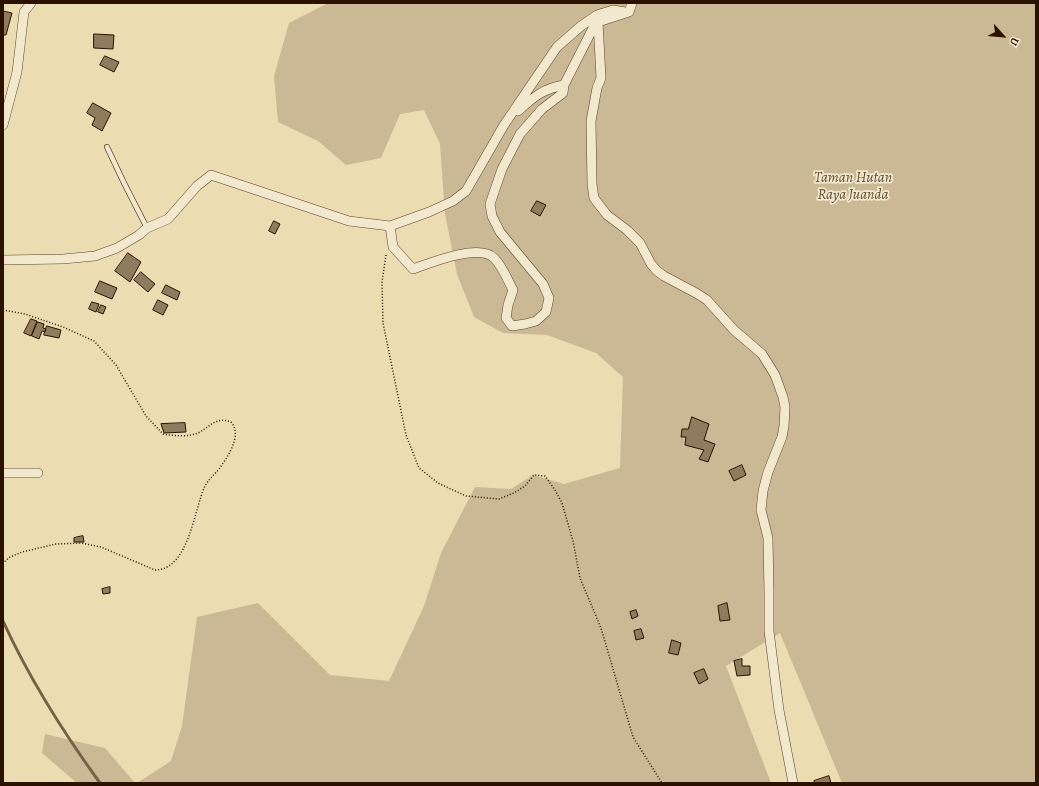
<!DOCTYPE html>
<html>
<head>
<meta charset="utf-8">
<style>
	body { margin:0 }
	#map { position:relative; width:1039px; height:786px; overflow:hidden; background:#ebdcb2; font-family:Alegreya,serif }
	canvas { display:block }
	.frame { position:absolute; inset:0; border:4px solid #2b1100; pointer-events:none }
	.north { position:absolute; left:983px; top:16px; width:40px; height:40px; -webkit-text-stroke:3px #f2e8cd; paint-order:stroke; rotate:117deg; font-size:11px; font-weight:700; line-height:16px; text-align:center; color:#2b1100 }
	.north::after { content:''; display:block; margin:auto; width:14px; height:18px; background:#2b1100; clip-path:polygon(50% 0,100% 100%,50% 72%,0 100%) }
</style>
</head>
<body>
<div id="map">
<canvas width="1039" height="786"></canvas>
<div class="frame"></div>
<div class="north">U</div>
</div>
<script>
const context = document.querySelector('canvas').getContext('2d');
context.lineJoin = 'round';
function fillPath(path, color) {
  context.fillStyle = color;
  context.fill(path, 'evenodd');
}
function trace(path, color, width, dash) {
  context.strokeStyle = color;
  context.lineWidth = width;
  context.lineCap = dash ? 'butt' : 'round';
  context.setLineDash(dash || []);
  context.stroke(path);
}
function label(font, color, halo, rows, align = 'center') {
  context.font = font + ' Alegreya,serif';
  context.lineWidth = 3.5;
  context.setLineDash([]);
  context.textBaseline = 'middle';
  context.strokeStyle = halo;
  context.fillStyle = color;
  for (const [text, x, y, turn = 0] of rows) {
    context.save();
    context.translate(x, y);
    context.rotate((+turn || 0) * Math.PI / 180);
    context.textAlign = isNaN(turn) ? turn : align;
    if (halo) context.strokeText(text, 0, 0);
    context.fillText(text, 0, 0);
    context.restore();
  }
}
fillPath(new Path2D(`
	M328,3H1036V783H842L780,633L726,666L771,783H137L171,761L182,726L197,617L258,603L330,675L389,681L424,606L441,553L475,487L511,489L533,475L564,484L620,468L623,377L596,353L547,335L503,333L474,317L457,274L445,214L440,144L424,110L400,114L381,158L346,165L318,141L278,122L274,76L289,23Z
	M45,734L105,748L135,783H77L42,753Z`), '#cab994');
trace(new Path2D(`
	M3,621C29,678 63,732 100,783`), '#776146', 3);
const building = new Path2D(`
	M3,11L12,13L6,35H3Z
	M94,34L114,35L113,49L94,48Z
	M105,56L119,62L114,72L100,65Z
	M93,103L111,113L102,131L92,125L95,118L87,113Z
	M537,201L546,205L540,216L531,211Z
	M274,221L280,224L275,234L269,231Z
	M128,253L141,262L130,282L115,271Z
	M141,272L155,284L148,292L134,280Z
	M100,281L117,288L112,299L95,292Z
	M166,285L180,292L177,300L162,293Z
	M158,300L168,305L163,315L153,310Z
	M92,302L99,304L96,312L89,309Z
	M101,305L106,307L103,314L98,312Z
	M31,319L37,321L31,336L24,333Z
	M38,322L44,324L43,328L46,329L45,332L42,331L39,339L32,336Z
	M47,326L61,330L59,338L44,335Z
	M692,417L709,424L704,440L715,444L708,462L699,459L704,450L685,445L686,437H681L682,429H688Z
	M185,423L186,432L164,433L161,424Z
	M742,465L746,475L734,481L729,471Z
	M83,536L84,542H74V538Z
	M110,587V593L103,594L102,589Z
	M727,603L730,620L720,621L718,606Z
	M636,610L638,616L632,619L630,612Z
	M641,629L644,638L636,640L634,631Z
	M672,640L681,643L678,655L669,653Z
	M742,659V666H750V675L737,676L734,661Z
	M704,669L708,679L699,684L694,673Z
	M829,776L831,783H815L814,781Z`);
fillPath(building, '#8f7b5d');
trace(building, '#2b1100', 1);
const lane = new Path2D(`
	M107,147L124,183L147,228`);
const street = new Path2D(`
	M632,3L629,12L598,22L601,78L597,88L591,121L592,184L594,198L607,215L627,230L640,243L651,264L657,271L664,276L696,293L707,300L734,330L762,354L775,375L783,397L785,407L784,426L782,437L768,472L763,491L761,510L768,538L769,593V631L779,710L793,783
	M518,111C534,97 542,89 564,85L593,28L598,22
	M3,125L17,72L24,12L31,3
	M390,226L393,247L413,269C430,263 479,243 494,258C503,267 507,279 513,290L508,305L506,318L512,326L525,324L536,321L546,312L549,298L543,284L500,232L492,216L490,204L502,169L520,134L542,109L563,93L564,85
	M3,260L63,259L95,256L117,248L139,235L147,228L168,219L197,186L211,175L349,221L390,226L429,212L453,201L466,191L504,125L557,47L581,26L597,15L613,10L625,12
	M3,473H38`);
trace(lane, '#5b442c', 6);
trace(street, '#5b442c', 10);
trace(new Path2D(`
	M386,255L382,282L383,323L406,435L419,468L438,483L466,496L499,499L514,493L525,486L534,475L545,476L555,490L562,503L573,541L580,578L601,628L633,737L662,783
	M3,310L25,314L63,327L94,341L116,365L146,416L163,434C174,436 188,437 198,433C210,427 216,416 231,422C243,435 227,458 219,469C214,475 208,480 205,486C194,509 189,570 155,570L101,547L81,543L56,544L22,552L10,557L3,563`), '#2b1100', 1.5, [1, 2]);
trace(lane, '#f2e8cd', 4.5);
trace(street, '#f2e8cd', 9);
label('italic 15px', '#634c34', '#f2e8cd', [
	["Taman Hutan",853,178],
	["Raya Juanda",853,195]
]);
</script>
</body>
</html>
